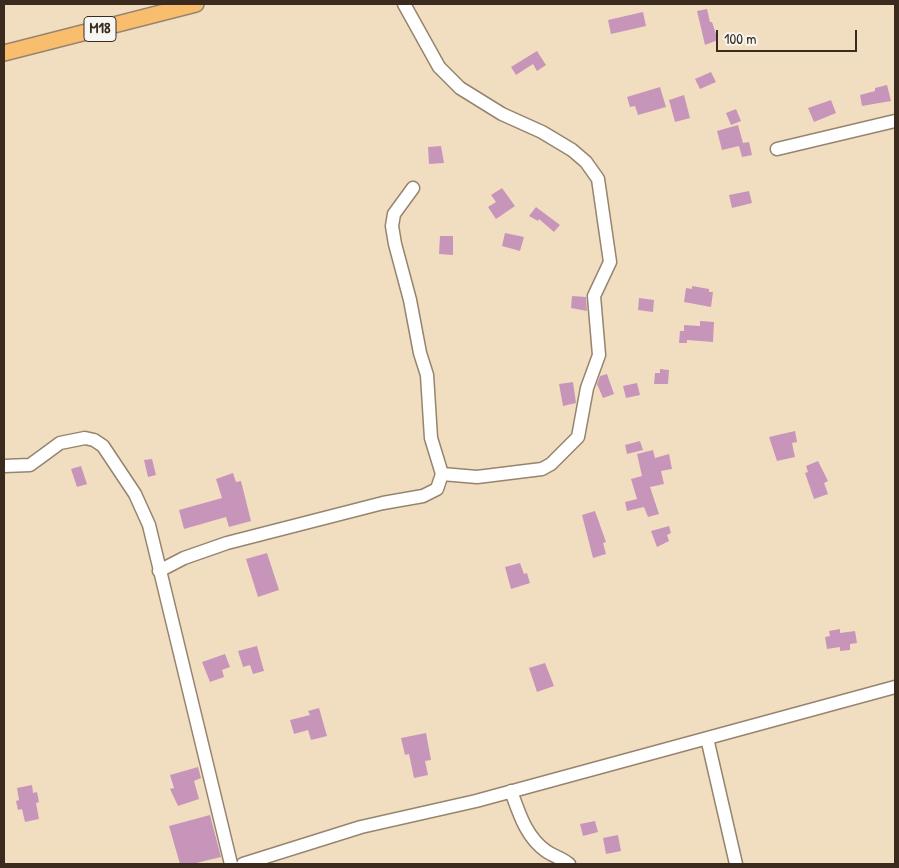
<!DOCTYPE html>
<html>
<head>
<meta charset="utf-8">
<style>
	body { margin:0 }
	#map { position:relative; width:899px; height:868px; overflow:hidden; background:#f1dec0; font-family:"Patrick Hand",sans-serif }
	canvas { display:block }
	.frame { position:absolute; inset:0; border:5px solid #3b2a1e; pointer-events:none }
	.scale { position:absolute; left:716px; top:30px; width:141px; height:22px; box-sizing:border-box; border:2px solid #3b2a1e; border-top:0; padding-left:6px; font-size:15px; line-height:18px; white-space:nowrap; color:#3b2a1e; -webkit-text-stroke:4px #f6f6f2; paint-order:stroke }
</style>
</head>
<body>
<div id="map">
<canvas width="899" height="868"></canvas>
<div class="frame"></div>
<div class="scale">100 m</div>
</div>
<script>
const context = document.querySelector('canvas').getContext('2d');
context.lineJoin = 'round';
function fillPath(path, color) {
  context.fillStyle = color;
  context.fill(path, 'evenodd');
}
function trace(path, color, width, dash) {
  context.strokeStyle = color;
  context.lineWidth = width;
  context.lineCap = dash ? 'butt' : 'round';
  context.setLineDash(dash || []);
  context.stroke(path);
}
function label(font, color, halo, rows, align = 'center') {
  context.font = font + ' "Patrick Hand",sans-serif';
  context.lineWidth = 4;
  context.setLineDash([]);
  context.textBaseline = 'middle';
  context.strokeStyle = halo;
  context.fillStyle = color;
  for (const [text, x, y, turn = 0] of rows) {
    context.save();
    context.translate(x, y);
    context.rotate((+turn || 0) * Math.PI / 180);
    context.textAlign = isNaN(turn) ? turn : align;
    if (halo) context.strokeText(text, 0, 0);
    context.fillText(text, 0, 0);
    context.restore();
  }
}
fillPath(new Path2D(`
	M707,9L710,22H712L718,40L705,45L697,11Z
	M643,12L646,26L611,34L608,20Z
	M537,51L546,65L537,71L533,64L516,75L511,67Z
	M711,72L716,82L700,89L695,79Z
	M887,85L891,101L862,106L860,95L875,91V88Z
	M660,87L666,107L638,115L635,106L630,107L627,97Z
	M684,95L690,118L675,122L669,100Z
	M831,100L836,113L814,122L808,108Z
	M736,109L741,121L731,125L726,113Z
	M738,125L743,143L749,142L752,155L742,157L739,146L722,150L717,131Z
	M441,146L444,163L429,164L428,147Z
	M502,188L515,206L496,219L488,207L496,202L491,195Z
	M749,191L752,203L732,208L729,195Z
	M536,207L560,225L554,232L539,219L538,221L529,216Z
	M505,233L524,237L520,251L502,246Z
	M440,236H453V255L439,254Z
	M692,286L709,289V292H713L711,307L684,302L686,288L692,289Z
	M572,296L586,297L587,311L571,308Z
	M639,298L654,300L653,312L638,310Z
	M700,321L714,322L713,342L687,340V343H679L680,331H684V325L700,326Z
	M660,369L669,370L668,384H654L655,373H660Z
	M607,374L614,394L603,398L597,384L600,376Z
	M573,382L576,403L563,406L559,384Z
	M637,383L640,395L626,398L623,386Z
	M795,431L797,442L792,443L795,457L777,461L769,437Z
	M640,441L643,450L627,454L625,445Z
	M653,450L655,458L669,454L672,469L661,471L664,484L650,487L659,514L648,517L644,507L627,511L625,502L637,499L631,479L642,476L637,454Z
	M152,459L156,475L148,477L144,460Z
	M818,461L828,481L824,483L828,494L814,499L805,473L808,472L806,466Z
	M81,466L87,484L77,487L71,469Z
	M233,473L236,482L241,481L251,521L229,527L226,517L184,529L179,510L222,498L216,479Z
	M595,511L606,542L603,543L606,554L593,558L582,515Z
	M669,526L671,533L667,535L669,541L657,547L651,531Z
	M267,553L279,590L258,597L246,559Z
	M520,563L524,574L527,573L530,583L511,589L505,567Z
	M840,629V633L855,631L857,643L850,644V650L840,651V647L827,649L825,637L830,636L829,631Z
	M257,646L264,671L253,674L250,665L243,667L238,651Z
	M225,654L230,667L222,670L224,677L210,682L202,662Z
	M545,663L554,686L537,692L529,668Z
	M319,708L327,736L311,740L308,730L294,734L290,720L310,715L308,711Z
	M426,733L431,760L425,761L428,775L414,778L409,754L405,755L401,738Z
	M198,767L201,778L194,781L199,799L178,806L170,789L174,788L170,775Z
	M32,785L33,793L37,792L39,802L36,803L39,819L25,822L22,809L18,810L16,801L19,800L17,788Z
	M210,815L221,857L192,864H180L169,826Z
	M595,821L598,832L583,836L580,824Z
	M618,835L621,851L606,854L603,838Z`), '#c895ba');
const minor = new Path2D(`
	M404,4L439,67L460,88L502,114L542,132L572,150L586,162L598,179L610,262L594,296L599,355L587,388L578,437L551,464L542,469L477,477L442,474
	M777,149L895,121
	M4,466L30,465L60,443L85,438L94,440L103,446L135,494L149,525L231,864
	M159,571L184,558L227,543L383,503L423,496L437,489L442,474L431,438L427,375L420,353L410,300L395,244L392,226L394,214L413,188
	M707,738L736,864
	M511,791C519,813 526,837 546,851C553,856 562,858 569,864
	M243,864L361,827L476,801L895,687`);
const major = new Path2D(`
	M4,53L196,4`);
trace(minor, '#96846f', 15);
trace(major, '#96846f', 18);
trace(minor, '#fff', 12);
trace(major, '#f9be6d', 15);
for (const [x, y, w] of [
	[100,29,32]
]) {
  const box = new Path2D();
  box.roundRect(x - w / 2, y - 12.5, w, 25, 4);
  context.fillStyle = '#f6f6f2';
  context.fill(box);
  trace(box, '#3b2a1e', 1);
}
label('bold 15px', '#3b2a1e', null, [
	["M18",100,29]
]);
</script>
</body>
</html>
